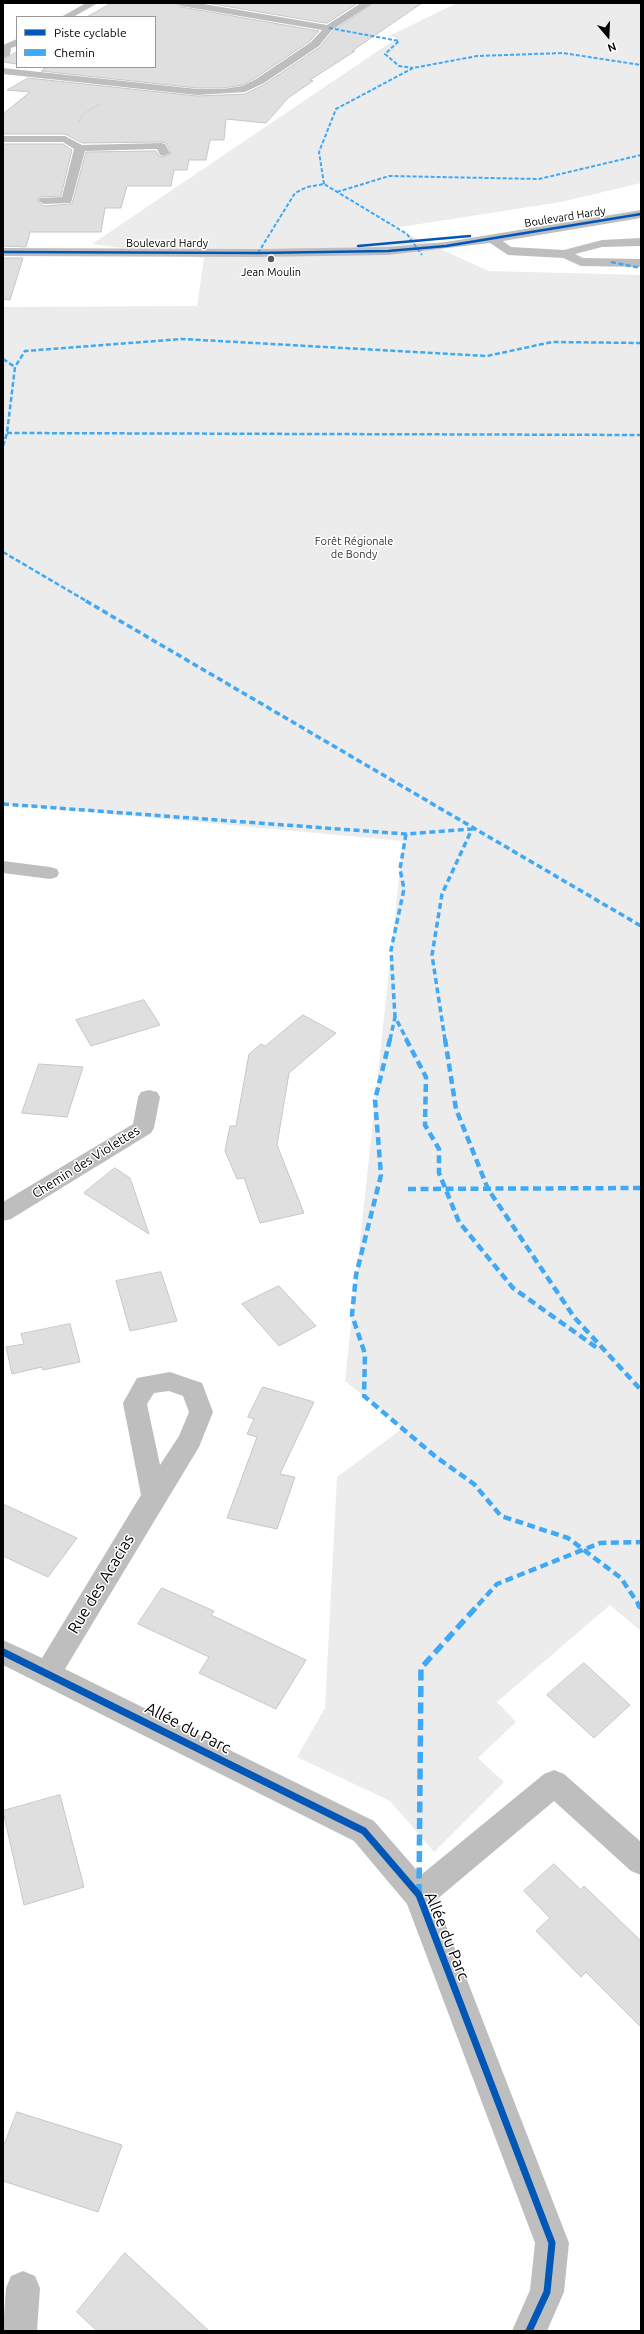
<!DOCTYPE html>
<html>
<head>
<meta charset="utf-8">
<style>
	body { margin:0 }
	#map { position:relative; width:644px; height:2334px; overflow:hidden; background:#fff; font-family:Ubuntu,sans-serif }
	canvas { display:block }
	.frame { position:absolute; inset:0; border:4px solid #000; pointer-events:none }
	.legend { position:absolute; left:16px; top:16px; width:140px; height:52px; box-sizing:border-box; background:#fff; border:1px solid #999; margin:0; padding:5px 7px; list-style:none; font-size:12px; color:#000 }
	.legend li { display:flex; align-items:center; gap:8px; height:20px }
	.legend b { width:20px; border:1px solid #999 }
	.north { position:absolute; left:588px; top:16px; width:40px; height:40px; -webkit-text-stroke:3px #fff; paint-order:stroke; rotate:161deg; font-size:11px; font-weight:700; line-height:16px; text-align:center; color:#000 }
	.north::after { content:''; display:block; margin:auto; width:14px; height:18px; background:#000; clip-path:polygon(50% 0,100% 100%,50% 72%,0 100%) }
</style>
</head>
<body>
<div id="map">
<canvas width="644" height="2334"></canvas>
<div class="frame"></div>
<ul class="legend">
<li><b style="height:5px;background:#0057b8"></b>Piste cyclable</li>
<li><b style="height:5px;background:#3fa9f5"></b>Chemin</li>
</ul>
<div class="north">N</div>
</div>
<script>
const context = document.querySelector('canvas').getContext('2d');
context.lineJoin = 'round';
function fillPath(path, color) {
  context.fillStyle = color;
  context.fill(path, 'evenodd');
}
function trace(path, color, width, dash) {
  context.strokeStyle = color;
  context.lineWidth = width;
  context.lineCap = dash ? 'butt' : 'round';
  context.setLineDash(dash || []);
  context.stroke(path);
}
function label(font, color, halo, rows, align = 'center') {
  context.font = font + ' Ubuntu,sans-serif';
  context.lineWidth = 3;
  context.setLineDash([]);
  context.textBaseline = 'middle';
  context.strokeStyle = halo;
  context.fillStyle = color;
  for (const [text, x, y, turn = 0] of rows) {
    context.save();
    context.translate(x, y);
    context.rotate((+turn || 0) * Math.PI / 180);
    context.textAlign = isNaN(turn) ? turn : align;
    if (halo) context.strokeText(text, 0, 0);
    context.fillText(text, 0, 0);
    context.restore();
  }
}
fillPath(new Path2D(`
	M457,3H641V183L561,202L394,228L489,271L641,275V1631L610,1605L497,1702L516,1722L478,1758L504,1782L434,1852L390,1801L297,1757L325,1708L337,1477L403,1428L345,1381L403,841L3,804V307L197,306L204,258L92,244L397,38L389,36Z`), '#ececec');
const building = new Path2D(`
	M112,3H175L181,7L319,31L310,41L255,78L242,85L223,88H197L41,71L45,68L38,67H155V17H87Z
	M207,3H358L327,23Z
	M374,3H422L352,51H355L310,80L313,81L288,98L266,123L226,119L224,140H210L206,160H189L187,170H174L171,186H127L121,208H105L101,232H30L26,247L3,246V144H63L72,150L61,196L39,197L37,201L44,206L72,204L86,152L156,151L159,156L164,157L171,153L166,143L161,142L82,143L65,134H3V114L30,92L7,90L28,78L197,96L245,94L265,84L320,47L333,31Z
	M17,52V64L3,62V60Z
	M3,258H23L10,300L3,299Z
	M144,1000L160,1025L91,1046L76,1020Z
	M303,1015L336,1033L289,1073L277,1145L304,1213L260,1223L244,1178L237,1179L225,1151L230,1126H236L249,1054L261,1044L265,1046Z
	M39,1064L83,1067L67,1117L22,1113Z
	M115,1168L130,1178L149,1234L84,1193Z
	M161,1272L177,1321L130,1331L116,1281Z
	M279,1286L316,1326L279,1346L242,1304Z
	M70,1324L80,1362L43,1370L42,1367L12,1374L6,1347L24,1344L21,1334Z
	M263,1387L314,1402L280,1474L295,1477L277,1529L227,1518L257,1437L247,1434L254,1419L248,1417Z
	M3,1504L77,1538L48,1577L3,1556Z
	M162,1588L214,1611L211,1615L306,1660L276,1709L199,1673L209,1657L138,1624Z
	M584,1663L630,1705L594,1738L547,1695Z
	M60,1795L84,1887L24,1905L3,1811Z
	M554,1864L581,1890L584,1886L641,1941V2027L586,1972L581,1977L536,1931L550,1918L524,1891Z
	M17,2112L122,2145L98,2212L3,2181V2148Z
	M125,2253L209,2331H97L77,2312Z`);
fillPath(building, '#dfdfdf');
trace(building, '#c7c7c7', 1);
trace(new Path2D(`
	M79,122L82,115L101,103`), '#b9b9b9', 1, [0.5, 1]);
fillPath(new Path2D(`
	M86,3H98L73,17H61Z
	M176,3H198L327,25L361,3H373L332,30L319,46L264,83L245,92L197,95L3,74V68L197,89H223L242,86L256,79L311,42L322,30L181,6Z
	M17,39V46L11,48L10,55L3,59V45Z
	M3,136H65L82,145L161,143L165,144L170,153L164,156L160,155L157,149L85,151L71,203L44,204L40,202L38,200L40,198L62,197L74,149L63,142H3Z
	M641,210V218L503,241L511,247L564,250L602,240L641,238V246L602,247L575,254L583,258L641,259V267L581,266L563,258L508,255L490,243L388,255L258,257L3,256V248L258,249L388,247L446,242Z
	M3,861L50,867L57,869L59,873L57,877L50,879L3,873Z
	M149,1090L157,1092L160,1097L154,1128L151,1133L11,1219L3,1221V1202L133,1124L138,1097L141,1092Z
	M170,1372L202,1383L213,1412L199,1447L65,1669L374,1821L421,1875L544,1774L554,1770L564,1774L641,1842V1875L631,1871L554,1801L436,1900L569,2243L564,2292L547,2331H512L530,2290L535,2243L407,1904L354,1841L3,1665V1640L42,1658L141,1495L123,1403L137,1378ZM169,1391L183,1396L189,1412L179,1436L160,1465L147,1404L154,1393Z
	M23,2271L35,2276L40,2288L37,2331H3L6,2288L11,2276Z`), '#bebebe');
trace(new Path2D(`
	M329,28L399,41L385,54L399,66L413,68
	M324,184L319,152L336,109L413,68L477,56L563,53L641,65
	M337,192L389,176L539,179L641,155
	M258,253L295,193L307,187L324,184L407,234L422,255
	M611,262L616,263`), '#3fa9f5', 2, [4, 2]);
trace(new Path2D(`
	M611,262L641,268
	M3,359L15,367
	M7,433L641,435
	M3,446L7,433L15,367L25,351L182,339L487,356L552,342L641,343
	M3,552L88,602`), '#3fa9f5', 2.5, [5, 2.5]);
trace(new Path2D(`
	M86,601L641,926
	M3,804L406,834L472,829L442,894L432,955L445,1040
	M406,834L400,869L404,889L391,950L395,1017L407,1040
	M390,1040L395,1017`), '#3fa9f5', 3.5, [6, 3.5]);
trace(new Path2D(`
	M390,1039L375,1100L381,1175L356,1275L352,1315L365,1354L364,1396L436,1457L474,1484L501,1516L568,1538L621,1578L639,1605
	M406,1039L426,1077L425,1125L439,1149V1173L459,1222L513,1288L600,1350
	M445,1039L456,1109L488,1189L574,1317L641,1390
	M408,1189L641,1188
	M478,1605L497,1584L600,1543L641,1542`), '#3fa9f5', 4.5, [8, 4.5]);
trace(new Path2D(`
	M638,1604L641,1608
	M419,1895L421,1668L479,1604`), '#3fa9f5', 5.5, [11, 5.5]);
trace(new Path2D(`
	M358,246L470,236
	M3,252L258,253L388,251L446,246L641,214`), '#0057b8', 2.5);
trace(new Path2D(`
	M3,1652L364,1831L419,1895L552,2243L547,2292L529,2331`), '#0057b8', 7);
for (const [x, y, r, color] of [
	[271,259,4,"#595959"]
]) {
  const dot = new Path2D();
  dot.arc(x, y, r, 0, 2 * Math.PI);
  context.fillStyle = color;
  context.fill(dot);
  trace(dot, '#fff', 1.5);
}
label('11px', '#000', '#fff', [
	["Boulevard Hardy",565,217,-9],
	["Boulevard Hardy",167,243]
]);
label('11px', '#000', '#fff', [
	["Jean Moulin",271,272]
]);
label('11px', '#333', '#fff', [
	["Forêt Régionale",354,541],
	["de Bondy",354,554]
]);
label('13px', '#000', '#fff', [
	["Chemin des Violettes",86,1162,-32]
]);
label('16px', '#000', '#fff', [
	["Rue des Acacias",101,1584,-59],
	["Allée du Parc",188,1728,27],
	["Allée du Parc",447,1936,68]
]);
</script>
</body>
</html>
